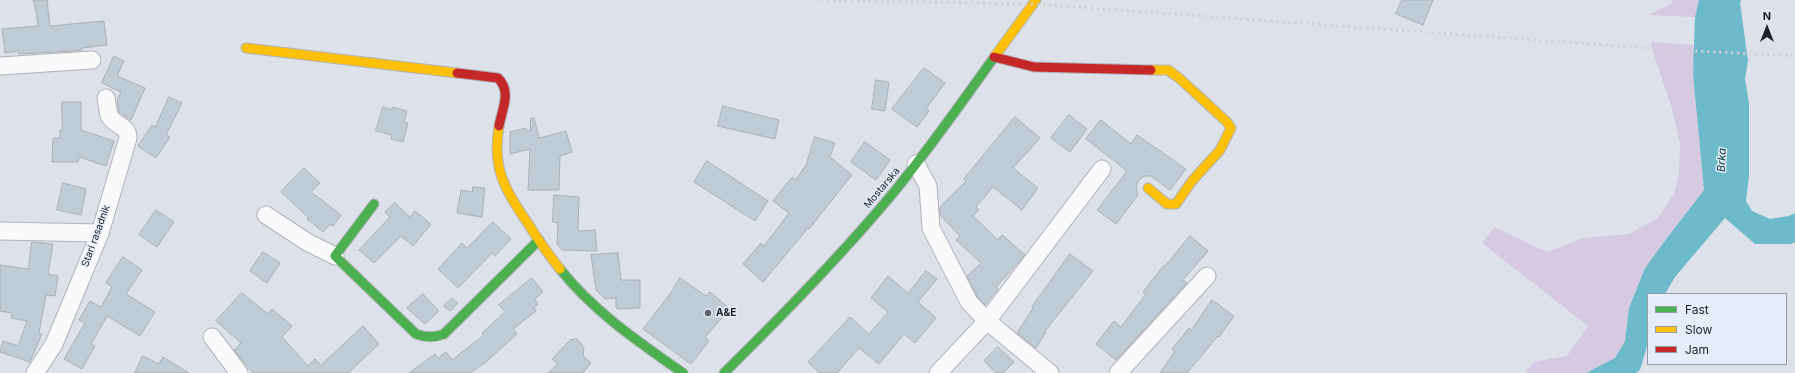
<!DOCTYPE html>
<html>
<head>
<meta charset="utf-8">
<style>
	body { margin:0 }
	#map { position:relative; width:1795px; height:373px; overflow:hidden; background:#dde1e9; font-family:Inter,sans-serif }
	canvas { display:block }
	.legend { position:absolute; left:1647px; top:293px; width:140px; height:72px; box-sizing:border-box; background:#e5edfc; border:1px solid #959ba6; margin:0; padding:5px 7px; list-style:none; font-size:12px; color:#1d2026 }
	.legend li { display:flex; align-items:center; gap:8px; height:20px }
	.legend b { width:20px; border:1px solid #959ba6 }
	.north { position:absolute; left:1747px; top:8px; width:40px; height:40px; -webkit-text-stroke:3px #e5edfc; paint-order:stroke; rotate:0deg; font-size:11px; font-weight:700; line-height:16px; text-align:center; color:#1d2026 }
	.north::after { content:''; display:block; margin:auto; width:14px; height:18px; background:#1d2026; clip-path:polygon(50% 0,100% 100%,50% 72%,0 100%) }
</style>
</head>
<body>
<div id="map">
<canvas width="1795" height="373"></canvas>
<ul class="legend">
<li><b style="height:5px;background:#4caf50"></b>Fast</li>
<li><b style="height:5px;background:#ffc107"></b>Slow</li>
<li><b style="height:5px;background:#c62828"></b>Jam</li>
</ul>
<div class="north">N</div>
</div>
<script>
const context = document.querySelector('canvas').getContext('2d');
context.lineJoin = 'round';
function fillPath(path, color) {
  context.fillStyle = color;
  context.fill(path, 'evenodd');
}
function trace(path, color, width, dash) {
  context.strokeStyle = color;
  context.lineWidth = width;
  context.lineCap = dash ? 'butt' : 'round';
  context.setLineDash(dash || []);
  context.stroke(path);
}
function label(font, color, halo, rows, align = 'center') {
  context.font = font + ' Inter,sans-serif';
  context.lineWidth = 3;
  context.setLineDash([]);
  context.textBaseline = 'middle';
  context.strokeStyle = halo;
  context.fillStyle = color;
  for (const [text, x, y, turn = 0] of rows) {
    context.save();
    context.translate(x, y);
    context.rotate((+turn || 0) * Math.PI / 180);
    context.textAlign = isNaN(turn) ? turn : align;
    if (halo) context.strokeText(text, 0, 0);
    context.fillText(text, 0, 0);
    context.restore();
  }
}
fillPath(new Path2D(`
	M1673,0H1699L1695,17L1649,15L1672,3Z
	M1652,42L1695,45L1693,74L1704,190L1664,242L1645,268L1629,308L1625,341L1615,358L1586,373H1525L1534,362L1567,356L1588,326L1482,243L1494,227L1547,252L1584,238L1629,234L1658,218L1674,194L1679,174L1680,142L1671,105L1651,46Z`), '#d6c9e2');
fillPath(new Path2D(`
	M1699,0H1741L1740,3L1748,61L1745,79L1749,103V176L1746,201L1752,211L1770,219L1789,216L1795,213V242L1791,244H1755L1725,218L1675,277L1665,294H1648V343L1640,370L1636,373H1586L1615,358L1625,341L1629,308L1645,268L1664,242L1704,190L1693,74L1695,17Z`), '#6dbacb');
const building = new Path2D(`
	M34,0H47L50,26L104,21L107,45L82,48V50L73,51L19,54L18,51L5,53L2,29L38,26Z
	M1402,0H1433L1423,25L1396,14Z
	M114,56L124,61L117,76L145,88L131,120L119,112L117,101L121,92L102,83Z
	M924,68L945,83L926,109L929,111L917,127L892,109Z
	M876,80L889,82L885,111L872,109Z
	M169,97L182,103L166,135L170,137L156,158L138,146L152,125L155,127Z
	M62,102H81V130L114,141L106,166L79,157L78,162H52L53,138H60V130H62Z
	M723,106L779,120L775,139L718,126Z
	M383,107L392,110V107L407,111L404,122L408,123L403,142L391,139L392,135L376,131Z
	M1069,115L1087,129L1070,152L1051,138Z
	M1015,117L1040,138L1013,168L1038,188L1022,210L993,187L976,207L979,210L973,216L998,240L1002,235L1025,255L996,287L998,289L985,305L977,296L967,276L981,263L956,240L960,236L940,215V207L966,181L964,179Z
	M531,118H534L539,138L566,131L572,152L560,156L559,190H528L530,149L510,154V132L526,128V131L530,130Z
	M1101,120L1131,144L1137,135L1186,169L1170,190L1151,176H1144L1139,180L1136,186L1138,195L1116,224L1097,210L1127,171L1086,139Z
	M815,137L835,143L830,157L852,175L809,229L808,228L763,282L743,264L761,243L764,246L789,213L773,201L792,177L796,180L806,165Z
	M865,142L890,160L876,180L851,162Z
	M707,161L768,201L755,221L694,182Z
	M304,168L320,183L311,192L341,215L333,226L330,224L323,232L307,219L309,218L281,192Z
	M63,183L86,189L81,215L57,210Z
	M473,187L485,188L482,217L457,213L461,190L472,192Z
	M554,195L579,197L578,229L579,231L595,230L597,251L562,250L557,244L558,223L553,222Z
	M395,203L410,217L415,211L431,224L413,246L401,236L374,263L359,250L390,217L385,212Z
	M156,210L174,222L157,247L139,235Z
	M493,222L511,239L495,256L492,253L458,288L438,269L462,243L467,248Z
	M1190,236L1208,251L1183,280L1187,283L1183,287L1116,360L1096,344L1114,321L1121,327L1146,294L1143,292L1164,265L1165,266Z
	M32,242L53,244L48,274L58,276L55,296L46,295L39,333L42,334L30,362L0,352L3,341L18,346L27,321L11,318L12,313L0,311V265L28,269Z
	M263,252L280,263L267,283L250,271Z
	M618,253L621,280H640V308L618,309L616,308V298L605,299L596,290L591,255Z
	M1070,254L1093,271L1045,331L1046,332L1036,348L1017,333L1033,308L1032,307Z
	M123,257L142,270L126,294L155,312L140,336L107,316L91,344L95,346L82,369L64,359L85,323L79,320L90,301L101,307L112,287L106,283Z
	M926,271L937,279L918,302L936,318L915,343L904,334L879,364L859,348L837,373H820L808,362L850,317L869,334L888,312L871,298L888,276L908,293Z
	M532,278L543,292L535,299L538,304L534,308L536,311L513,329L517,334L486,362L470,373H409L435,354L438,358L446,352L452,360L484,335L482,333L505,312L499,305Z
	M680,278L706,296L710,292L730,309L705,337L709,341L691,364L643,329L670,294Z
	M242,293L268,314L272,309L292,326L282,337L308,366L315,359L321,365L363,326L379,344L348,373H253L234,350L241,343L216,321Z
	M423,294L439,311L425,324L407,308Z
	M452,298L458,303L450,311L444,306Z
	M1212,300L1234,316L1219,337L1218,336L1187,373H1160L1175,351L1172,349L1189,328L1191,330Z
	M577,339L584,347L583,356L591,363L583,373H548L558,364L552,359L570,340Z
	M998,347L1014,362L1003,373H996L984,361Z
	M143,356L159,364L163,357L189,373H135Z`);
fillPath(building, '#bfccd6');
trace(building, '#abb0b5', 1);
const street = new Path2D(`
	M0,66L92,60
	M916,164L928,186L931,228L969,302L987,321L1050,373
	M266,215L307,242L335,256
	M0,231L100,233
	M212,337L239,373
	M35,373L54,344L100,233L128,138C128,124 113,126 109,115C108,110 107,104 106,98
	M938,373L987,321L1102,169
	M1118,373L1207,276`);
const fast = new Path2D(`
	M374,204L335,256L416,334C426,338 434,338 444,334L539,240
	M560,269C594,312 639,342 683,373
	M724,373C783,315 841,256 894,192C930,148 962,102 995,56`);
const slow = new Path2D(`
	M246,48L457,73
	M995,56L1036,0
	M499,126C492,167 504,189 527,222C537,238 548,254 560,269
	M1148,188L1167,204H1176L1192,181L1220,150L1231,128L1227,122L1179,78L1168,70H1151`);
const jam = new Path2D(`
	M994,57L1034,67L1151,70
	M457,73L498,78C512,92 502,109 499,126`);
trace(street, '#b0b3ba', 19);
trace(fast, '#b0b3ba', 11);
trace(slow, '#b0b3ba', 11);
trace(jam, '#b0b3ba', 11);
trace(street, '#fafafc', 17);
trace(fast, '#4caf50', 9);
trace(slow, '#ffc107', 9);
trace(jam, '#c62828', 9);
trace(new Path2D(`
	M821,0L1033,4L1675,50L1795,56`), '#d0d2d4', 3, [2, 4]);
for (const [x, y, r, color] of [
	[708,313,4,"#60646a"]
]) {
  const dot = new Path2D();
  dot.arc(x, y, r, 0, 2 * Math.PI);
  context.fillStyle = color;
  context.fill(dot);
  trace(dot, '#e5edfc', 1.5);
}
label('10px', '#1d2026', '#e5edfc', [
	["Mostarska",882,188,-50],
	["Stari rasadnik",96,236,-70]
]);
label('bold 10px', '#1d2026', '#e5edfc', [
	["A&E",716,313]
], 'left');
label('italic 11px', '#00323a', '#e5edfc', [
	["Brka",1722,160,-87]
]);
</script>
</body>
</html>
